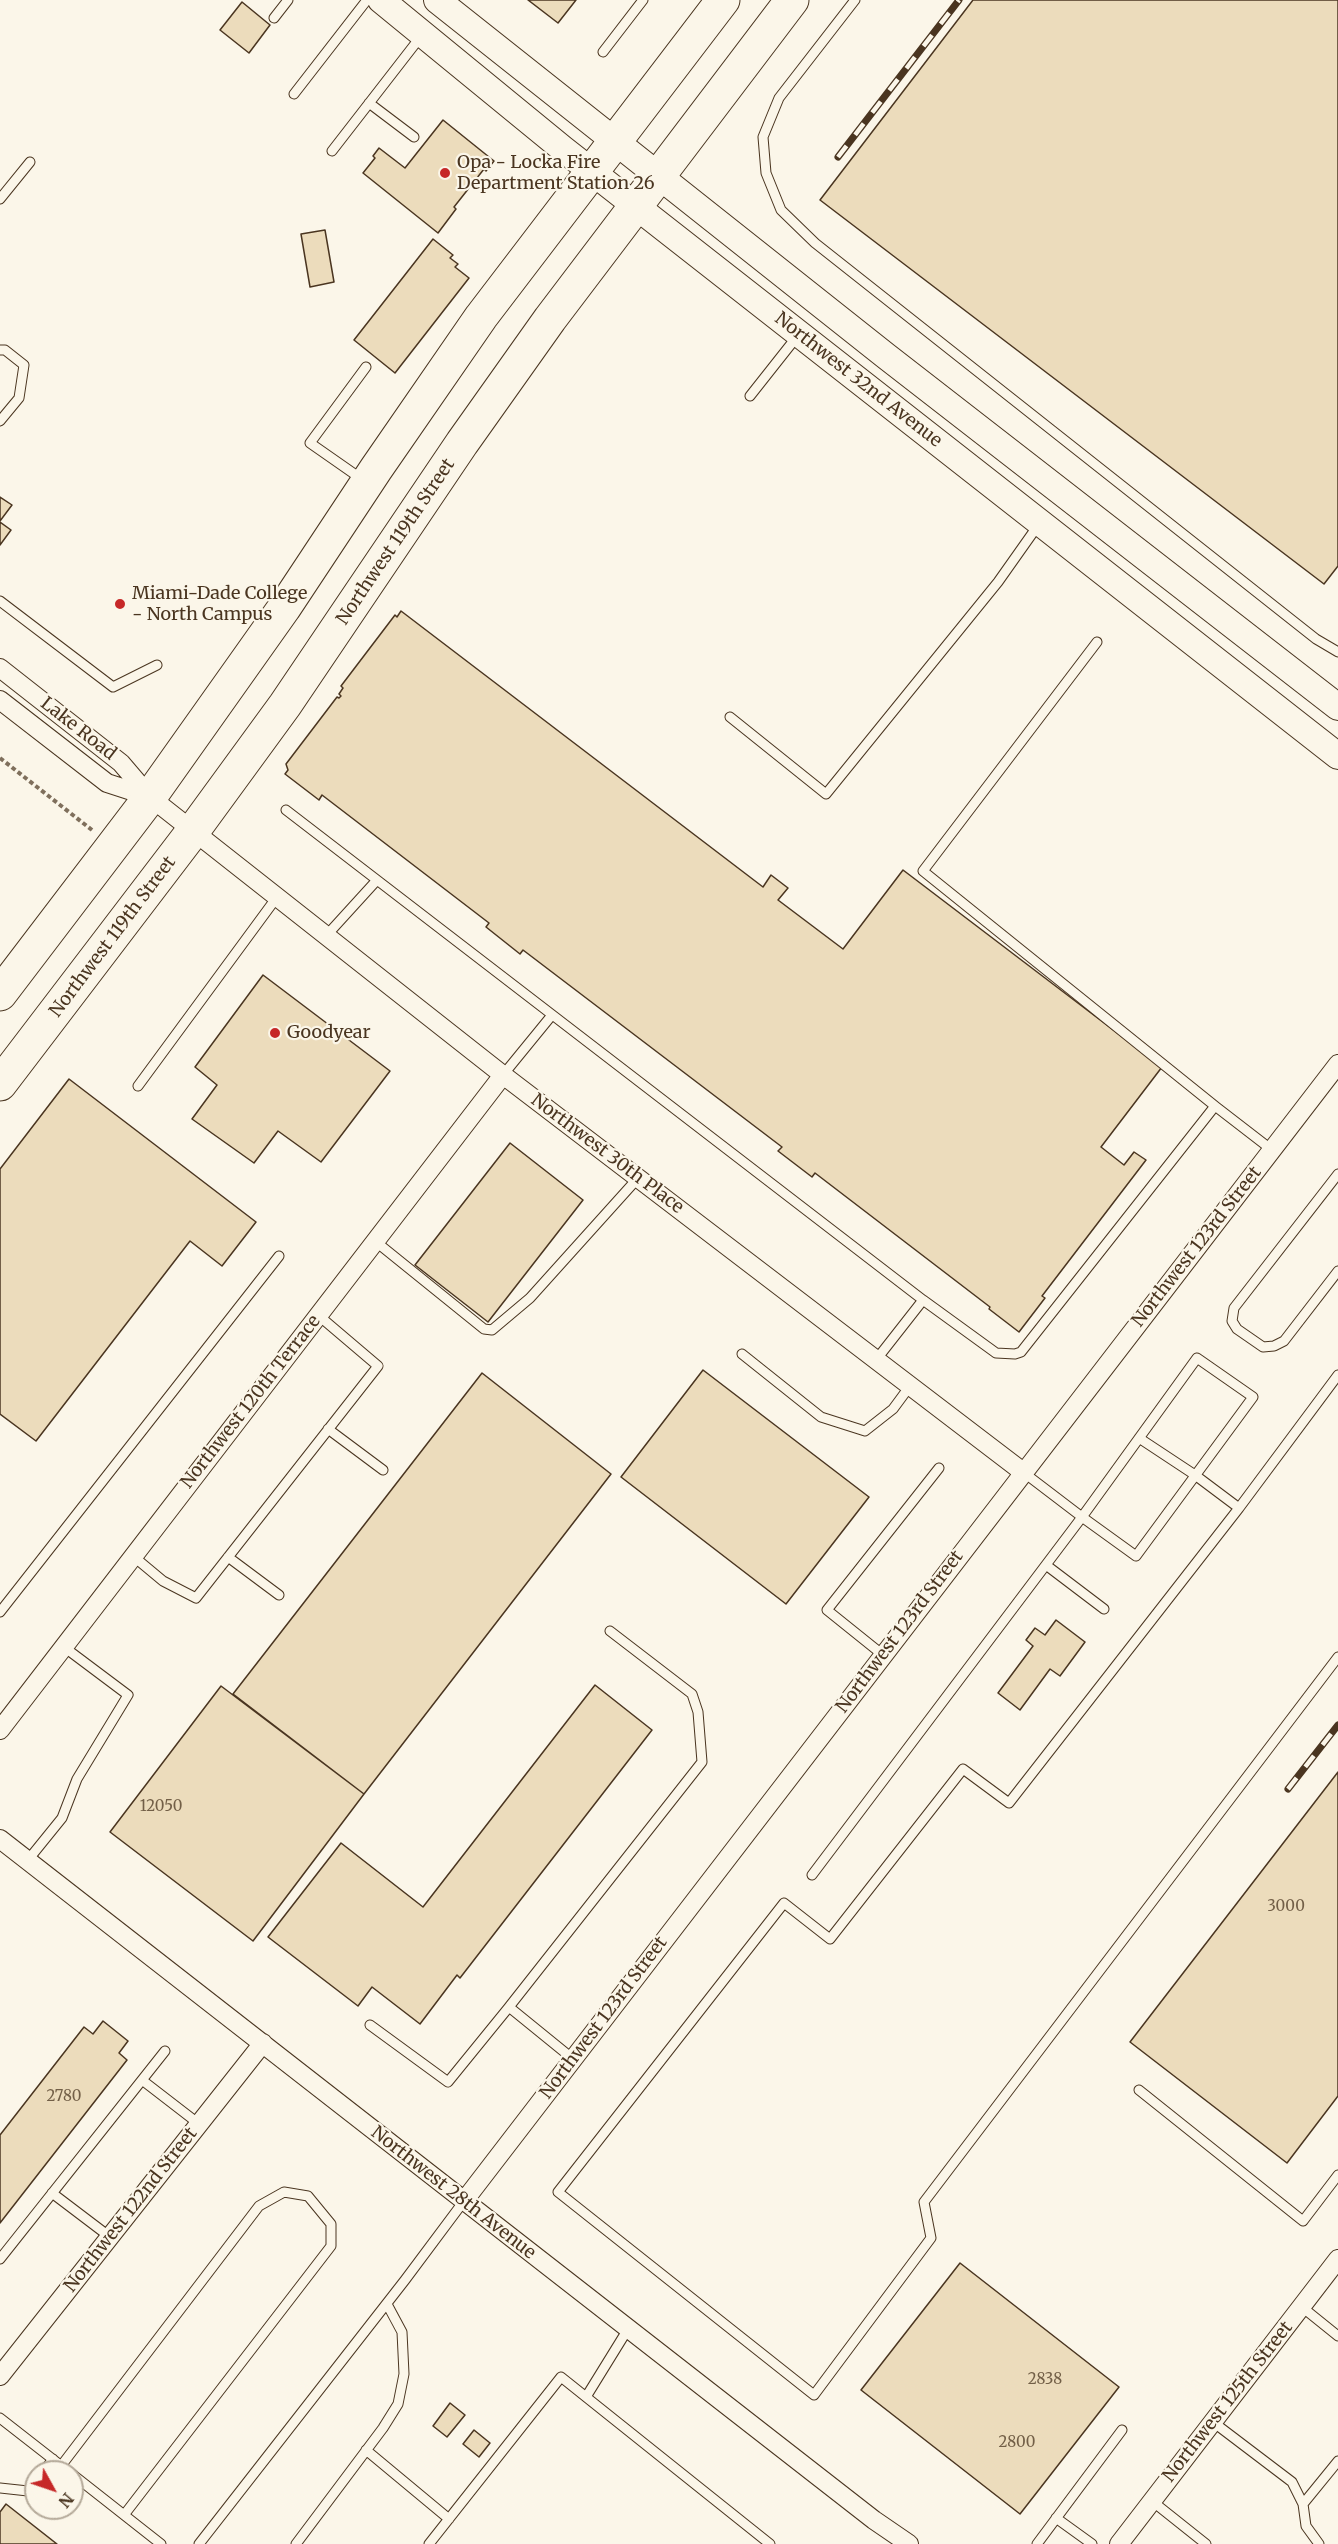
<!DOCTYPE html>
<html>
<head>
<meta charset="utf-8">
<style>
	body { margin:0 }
	#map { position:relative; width:1338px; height:2544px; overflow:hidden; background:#fbf6e9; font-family:Merriweather,serif }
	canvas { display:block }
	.north { position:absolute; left:24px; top:2460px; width:60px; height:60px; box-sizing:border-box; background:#fbf6e9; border:2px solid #b4a999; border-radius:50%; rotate:130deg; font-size:16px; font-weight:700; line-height:24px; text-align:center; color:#4a3520 }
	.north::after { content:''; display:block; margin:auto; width:21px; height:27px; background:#c62828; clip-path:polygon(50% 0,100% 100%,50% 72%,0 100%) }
</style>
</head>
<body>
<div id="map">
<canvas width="1338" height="2544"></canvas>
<div class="north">N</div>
</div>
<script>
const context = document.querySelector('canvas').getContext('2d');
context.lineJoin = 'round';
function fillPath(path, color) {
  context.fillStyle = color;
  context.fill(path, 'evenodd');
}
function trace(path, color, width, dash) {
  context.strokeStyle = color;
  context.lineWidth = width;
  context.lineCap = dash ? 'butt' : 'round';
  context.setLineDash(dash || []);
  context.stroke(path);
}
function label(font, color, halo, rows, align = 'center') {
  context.font = font + ' Merriweather,serif';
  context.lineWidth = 4.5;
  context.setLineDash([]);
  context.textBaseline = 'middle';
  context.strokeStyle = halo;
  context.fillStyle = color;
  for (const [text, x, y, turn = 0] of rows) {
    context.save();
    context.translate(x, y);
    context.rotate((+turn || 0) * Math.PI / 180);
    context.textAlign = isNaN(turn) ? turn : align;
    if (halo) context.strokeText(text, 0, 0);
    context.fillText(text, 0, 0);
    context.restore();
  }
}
const building = new Path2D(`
	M528,0H576L558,23Z
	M973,0H1338V566L1324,584L820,200Z
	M242,2L270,25L249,53L220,30Z
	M443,120L494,161L486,171L484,169L454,207L456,209L438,233L363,173L375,158L373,156L379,148L405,168Z
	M325,230L334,282L310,287L301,234Z
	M433,239L453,255L450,258L458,264L455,267L469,278L395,373L354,340Z
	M0,497L12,505L0,521Z
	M0,522L11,530L0,545Z
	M401,611L763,887L771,875L788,888L778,900L843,949L903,870L1162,1067L1101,1147L1124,1165L1134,1152L1146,1160L1042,1296L1045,1298L1019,1332L989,1309L990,1307L815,1173L812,1177L778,1151L782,1147L523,950L520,954L486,927L489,923L322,795L319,800L285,774L288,770L286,764L337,697L339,698L341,696L339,694L343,688L341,686L395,615L397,617Z
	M263,975L390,1071L321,1162L278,1131L254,1163L192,1119L217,1085L195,1067Z
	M69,1079L256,1222L222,1266L190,1241L36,1441L0,1414V1169Z
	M510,1143L583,1200L488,1322L415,1265Z
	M703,1370L869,1497L786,1604L621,1477Z
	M482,1373L611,1474L364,1794L233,1694Z
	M1056,1620L1085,1642L1060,1676L1050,1669L1020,1710L998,1693L1033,1646L1026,1640L1035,1628L1045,1635Z
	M595,1685L652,1730L460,1978L457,1975L420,2024L372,1987L358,2006L268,1937L341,1843L423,1907Z
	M221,1686L364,1794L253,1941L110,1832Z
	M1338,1772V2096L1287,2163L1130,2042Z
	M103,2021L128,2041L119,2053L127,2060L0,2223V2135L84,2027L93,2034Z
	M960,2263L1119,2387L1020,2514L861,2390Z
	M450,2403L465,2415L447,2437L433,2426Z
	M474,2430L490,2443L479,2457L463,2444Z
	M6,2504L57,2544H0V2512Z`);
fillPath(building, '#ecdcbc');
trace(building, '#4a3520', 1.5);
const lane = new Path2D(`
	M855,0L779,98L763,137L766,173L781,210L815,243L1316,639L1338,652
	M274,18L288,0
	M603,52L643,0
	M294,94L367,0
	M369,103L414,137
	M332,151L422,35
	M0,199L30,162
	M0,350H5L24,365L19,398L0,421
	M750,396L799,334
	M363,480L310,443L366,367
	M0,601L113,687L157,665
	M1097,642L923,871L1215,1106
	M730,717L826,794L998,582L1039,524
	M286,810L923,1300L996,1353L1015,1354L1021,1352L1215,1106L1272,1150
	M326,936L377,880
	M503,1075L552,1015
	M138,1086L277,897
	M1338,1174L1234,1308L1232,1321L1237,1329L1263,1347L1274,1346L1284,1341L1338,1271
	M375,1241L484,1329L492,1330L530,1298L638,1178
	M742,1354L821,1417L865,1431L893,1409L910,1386
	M1197,1358L1253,1397L1136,1556L1082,1517Z
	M876,1360L923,1300
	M1338,1375L1239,1508L1009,1803L963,1769L830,1939L784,1903L558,2192L814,2395L931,2238L924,2202L1338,1657
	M328,1429L383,1470
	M1139,1438L1195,1475L1239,1508
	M133,1556L163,1581L196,1598L378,1366L318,1315
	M228,1557L279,1595
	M1046,1565L1104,1609
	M0,1612L279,1256
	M883,1655L827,1610L939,1468
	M28,1860L62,1818L77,1779L128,1695L64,1647
	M812,1875L1082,1517L1023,1472
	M509,2007L702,1762L698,1712L692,1694L610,1631
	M370,2025L448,2082L509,2007L573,2059
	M142,2080L199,2124
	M1139,2090L1303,2221L1338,2175
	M52,2193L110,2237
	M0,2259L165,2051
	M1302,2307L1338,2336
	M586,2397L628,2329
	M0,2418L64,2468
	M1213,2422L1292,2482L1303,2504L1306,2526L1319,2544
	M366,2450L449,2519
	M61,2466L259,2206L284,2192L308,2196L331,2224V2246L124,2515
	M43,2472L53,2459
	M72,2474L161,2544
	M0,2488L28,2491L36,2481
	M1152,2501L1206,2544
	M1303,2504L1338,2461
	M1056,2518L1092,2544
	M199,2544L405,2280L464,2201
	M296,2544L383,2428L398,2404L404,2374L402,2332L387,2304
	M429,2544L561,2377L770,2544
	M1037,2544L1122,2430`);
const street = new Path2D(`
	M0,668L121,763L150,797L277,897L503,1075L1023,1472
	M0,700L107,783L150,797
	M0,1730L503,1075
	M0,1839L874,2520L909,2544
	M464,2201L1338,1064
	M0,2376L263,2043
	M1119,2544L1338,2259`);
const secondary = new Path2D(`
	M381,0L563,149L1338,756
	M437,0L886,356L1338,707`);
const highway = new Path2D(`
	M0,994L150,797L284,608L376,469L481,317L723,0
	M0,1084L193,831L285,705L462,443L550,319L792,0`);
trace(lane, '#4a3520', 11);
trace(street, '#4a3520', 20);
trace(secondary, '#4a3520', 28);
trace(highway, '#4a3520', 35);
trace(new Path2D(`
	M0,758L92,830`), '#7f6f5c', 4, [4.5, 3]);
trace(lane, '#fbf6e9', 9);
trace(street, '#fbf6e9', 18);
trace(secondary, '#fbf6e9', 26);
trace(highway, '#fbf6e9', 33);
const rail = new Path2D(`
	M838,157L959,0
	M1288,1789L1338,1725`);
trace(rail, '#4a3520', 7);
trace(rail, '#fbf6e9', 4.5, [14]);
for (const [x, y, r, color] of [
	[445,173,6,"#c62828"],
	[120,604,6,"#c62828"],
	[275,1033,6,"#c62828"]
]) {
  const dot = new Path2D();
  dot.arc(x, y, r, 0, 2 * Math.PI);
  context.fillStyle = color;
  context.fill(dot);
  trace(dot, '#fbf6e9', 2);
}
label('15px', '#725f47', null, [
	["12050",161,1807],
	["3000",1286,1907],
	["2780",64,2097],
	["2838",1045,2380],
	["2800",1017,2443]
]);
label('18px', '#4a3520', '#fbf6e9', [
	["Opa - Locka Fire",457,163],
	["Department Station 26",457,184],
	["Miami-Dade College",132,594],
	["- North Campus",132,615],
	["Goodyear",287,1033]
], 'left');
label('18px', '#4a3520', '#fbf6e9', [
	["Northwest 32nd Avenue",858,380,38],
	["Northwest 119th Street",396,542,-56],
	["Lake Road",78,729,38],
	["Northwest 119th Street",113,937,-53],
	["Northwest 30th Place",607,1154,37],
	["Northwest 123rd Street",1197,1247,-52],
	["Northwest 120th Terrace",251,1402,-52],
	["Northwest 123rd Street",900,1632,-53],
	["Northwest 123rd Street",604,2018,-53],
	["Northwest 28th Avenue",453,2193,38],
	["Northwest 122nd Street",131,2210,-52],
	["Northwest 125th Street",1228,2402,-52]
]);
</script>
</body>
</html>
